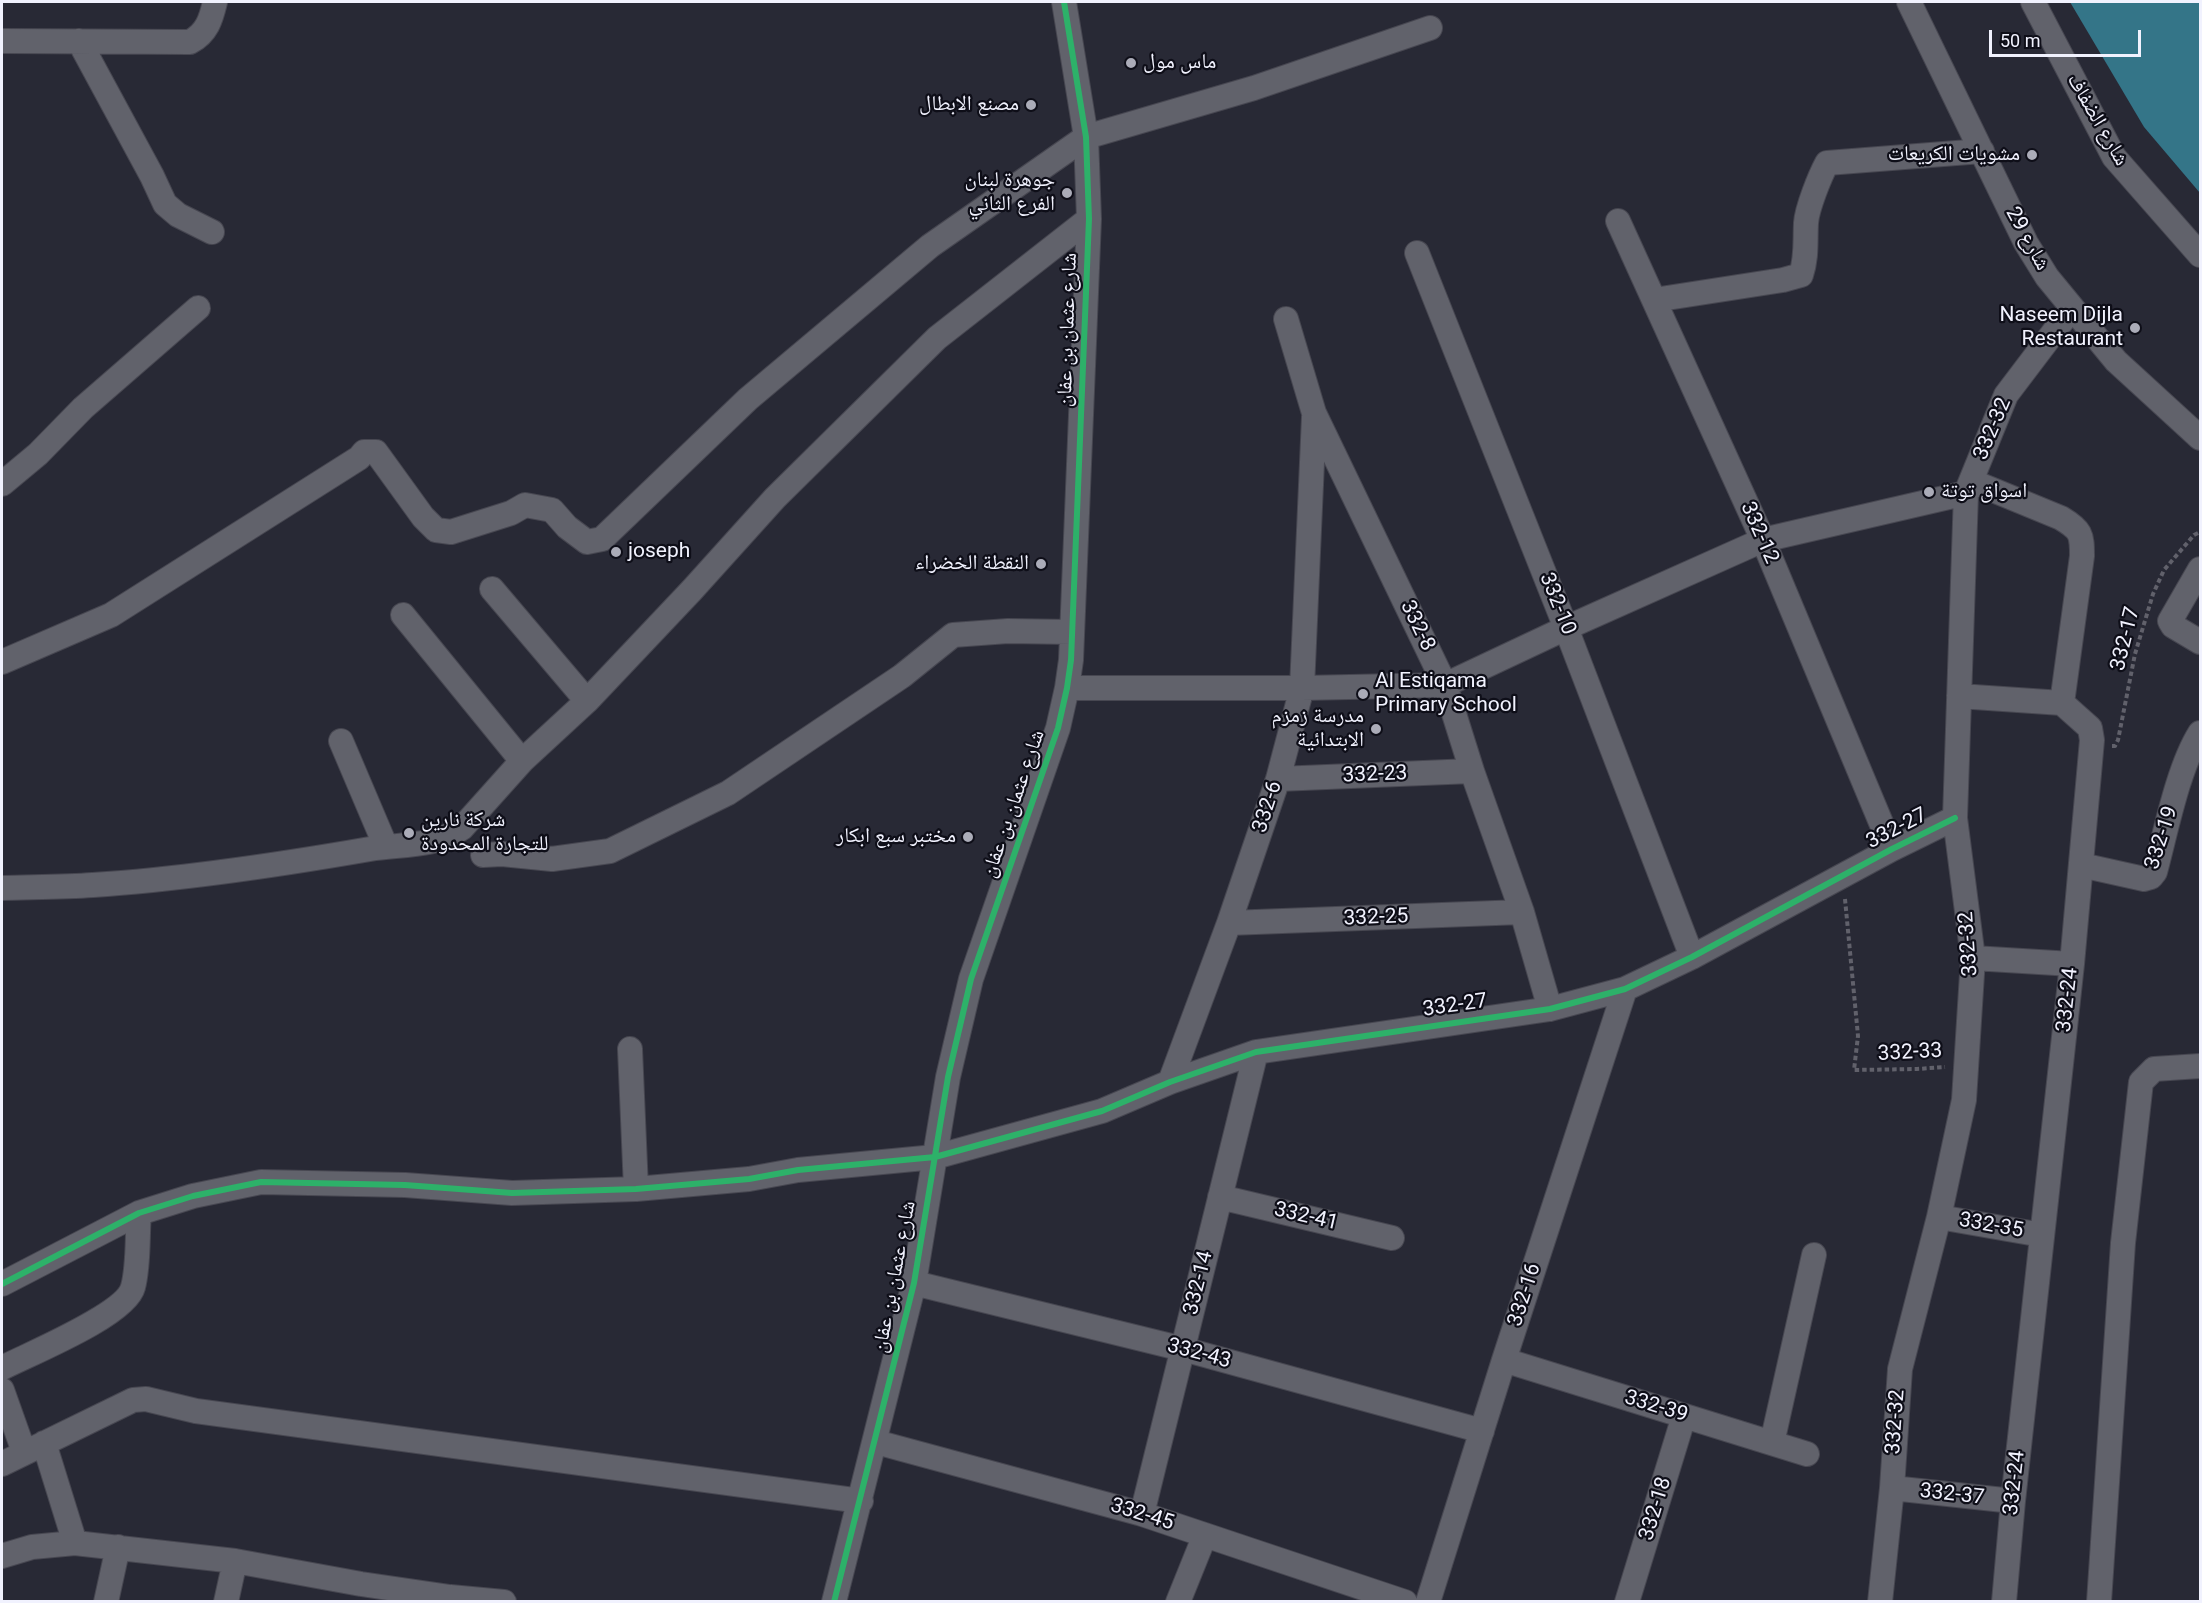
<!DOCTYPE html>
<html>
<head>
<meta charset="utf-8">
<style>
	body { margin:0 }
	#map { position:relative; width:2202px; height:1603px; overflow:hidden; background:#282935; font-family:Roboto,sans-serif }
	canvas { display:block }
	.frame { position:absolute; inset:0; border:3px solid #f1f2fe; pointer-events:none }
	.scale { position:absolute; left:1989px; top:30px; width:152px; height:27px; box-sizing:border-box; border:3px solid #f1f2fe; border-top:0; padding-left:8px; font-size:18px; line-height:21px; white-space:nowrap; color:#f1f2fe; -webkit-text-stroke:4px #0e0e18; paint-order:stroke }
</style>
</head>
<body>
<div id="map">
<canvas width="2202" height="1603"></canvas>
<div class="frame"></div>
<div class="scale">50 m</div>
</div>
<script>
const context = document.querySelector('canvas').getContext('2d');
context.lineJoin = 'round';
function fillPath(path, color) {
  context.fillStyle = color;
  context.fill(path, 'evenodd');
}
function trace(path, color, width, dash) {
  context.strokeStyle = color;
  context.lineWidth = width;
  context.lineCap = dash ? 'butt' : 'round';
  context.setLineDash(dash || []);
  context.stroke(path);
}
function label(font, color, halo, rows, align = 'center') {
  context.font = font + ' Roboto,"Noto Naskh Arabic",sans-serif';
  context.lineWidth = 4.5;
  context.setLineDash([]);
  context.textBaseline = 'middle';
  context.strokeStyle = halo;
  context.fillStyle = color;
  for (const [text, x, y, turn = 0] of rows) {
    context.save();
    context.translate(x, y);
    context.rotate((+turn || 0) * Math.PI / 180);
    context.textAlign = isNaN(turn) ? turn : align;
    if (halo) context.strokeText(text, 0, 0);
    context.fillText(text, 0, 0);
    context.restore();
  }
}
fillPath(new Path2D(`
	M2070,2H2200V193L2144,127Z`), '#347588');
const minor = new Path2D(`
	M1909,2L2026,243L2047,277L2116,361L2200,438
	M2033,2L2114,157L2200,255
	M2,41L190,42C207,33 211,19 215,2
	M79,41L152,176L165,204L178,215L212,232
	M1618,221L1763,540L1892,849
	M1417,253L1566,628L1692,957
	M1654,300L1783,280L1801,275C1807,257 1805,241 1806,223C1807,208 1820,176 1827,163L1982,151
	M1286,319L1314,413L1445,685L1472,771L1522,912L1550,1009
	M1971,481L2061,518C2081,530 2082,534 2082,556L2062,703L2090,728L2092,740L2072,964L2013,1501L2004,1602
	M2,484L38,454L83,408L198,308
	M2200,569L2170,621L2173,626L2200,642
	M492,589L587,701
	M403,615L522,761
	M2,662L111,615L359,458L364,452H376L423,517L436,530L451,532L511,513L525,505L552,510L567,527L587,542L602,539L748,399L930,246L1086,137L1254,88L1430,28
	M1067,688H1302L1445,685L1566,628L1763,540L1966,493
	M1959,696L2062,703
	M341,741L386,847
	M1278,779L1472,771
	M483,855L502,854L552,859L610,851L728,793L902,676L953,635L1008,631L1071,632
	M2081,865L2144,879L2151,877L2155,872C2166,831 2178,768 2200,733
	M2,888C32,887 63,887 93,885C186,879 278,865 370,849C401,844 436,847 462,828L522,761L587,701L692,590L775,498L937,338L1089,219
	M1229,923L1522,912
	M1973,958L2072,964
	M630,1049L636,1189
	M1170,1082L1229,923L1278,779L1302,688L1314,417
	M1220,1197L1392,1238
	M1939,1217L2042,1235
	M914,1283L1183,1349L1482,1431
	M2,1284L139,1213L193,1196L261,1182L405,1185L512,1193L636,1189L749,1179L798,1170L935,1157L1102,1111L1170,1082L1256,1052L1550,1009L1625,989L1692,957L1892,849L1955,818
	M1504,1360L1807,1454
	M2,1368C29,1354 126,1315 133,1287C139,1265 137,1235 139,1213
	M2,1390L24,1452
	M876,1442L1142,1514L1405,1602
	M44,1443L75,1543
	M1772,1443L1814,1255
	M2,1464L133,1400L146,1399L196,1411L861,1501
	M1892,1488L2013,1501
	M1142,1514L1256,1052
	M2,1556L32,1547L75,1543L235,1561L361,1584L450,1597L504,1602
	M106,1602L118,1547
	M226,1602L235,1561
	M834,1602L914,1283L948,1077L971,979L1058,728L1067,688L1071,660L1089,219L1086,137L1064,2
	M1178,1602L1205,1535
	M1428,1602L1504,1360L1625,989
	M1627,1602L1684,1416
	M1880,1602L1892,1488L1900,1369L1939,1217L1964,1100L1973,958L1955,818L1966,493L2006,395L2072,308
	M2099,1602L2123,1243L2141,1082L2154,1069L2200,1066`);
trace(minor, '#474751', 26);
trace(new Path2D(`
	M2112,746H2115L2118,740L2135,654L2153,594L2164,570L2194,535L2200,532
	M1845,899L1858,1036L1854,1070L1917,1069L1945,1067`), '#61616b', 4, [4.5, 3]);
trace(minor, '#61626b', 24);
trace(new Path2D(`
	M2,1284L139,1213L193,1196L261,1182L405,1185L512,1193L636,1189L749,1179L798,1170L935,1157L1102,1111L1170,1082L1256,1052L1550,1009L1625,989L1692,957L1892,849L1955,818
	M834,1602L914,1283L948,1077L971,979L1058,728L1067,688L1071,660L1089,219L1086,137L1064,2`), '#2db169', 6);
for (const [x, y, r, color] of [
	[1131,63,6,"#abacb8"],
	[1031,105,6,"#abacb8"],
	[2032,155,6,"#abacb8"],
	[1067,193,6,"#abacb8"],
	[2135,328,6,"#abacb8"],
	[1929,492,6,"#abacb8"],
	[616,552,6,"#abacb8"],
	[1041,564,6,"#abacb8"],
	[1363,694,6,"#abacb8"],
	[1376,729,6,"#abacb8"],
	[409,833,6,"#abacb8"],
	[968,837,6,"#abacb8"]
]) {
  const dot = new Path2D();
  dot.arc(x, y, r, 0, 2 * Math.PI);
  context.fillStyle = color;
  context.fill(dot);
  trace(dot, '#0e0e18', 2);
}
label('21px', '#f1f2fe', '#0e0e18', [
	["ماس مول",1143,63,"left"],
	["مصنع الابطال",1019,105],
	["مشويات الكريعات",2020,155],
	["جوهرة لبنان",1055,181],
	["الفرع الثاني",1055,205],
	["Naseem Dijla",2123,316],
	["Restaurant",2123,340],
	["اسواق توتة",1941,492,"left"],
	["joseph",628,552,"left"],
	["النقطة الخضراء",1029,564],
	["Al Estiqama",1375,682,"left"],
	["Primary School",1375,706,"left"],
	["مدرسة زمزم",1364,717],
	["الابتدائية",1364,741],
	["شركة نارين",421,821,"left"],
	["للتجارة المحدودة",421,845,"left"],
	["مختبر سبع ابكار",956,837]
], 'right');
label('21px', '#f1f2fe', '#0e0e18', [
	["شارع الضفاف",2097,120,60],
	["شارع 29",2027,239,61],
	["شارع عثمان بن عفان",1068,330,-88],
	["332-32",1993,429,-67],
	["332-12",1759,533,66],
	["332-10",1557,604,68],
	["332-8",1417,626,64],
	["332-17",2126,639,-76],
	["332-23",1375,775,-2],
	["شارع عثمان بن عفان",1014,804,-71],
	["332-6",1268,807,-72],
	["332-27",1897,829,-27],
	["332-19",2162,838,-72],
	["332-25",1376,918,-2],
	["332-32",1969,944,-94],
	["332-24",2068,1000,-84],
	["332-27",1455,1006,-8],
	["332-33",1910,1053,-3],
	["332-41",1306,1217,13],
	["332-35",1991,1226,10],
	["شارع عثمان بن عفان",895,1277,-79],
	["332-14",1199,1283,-76],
	["332-16",1525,1295,-72],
	["332-43",1199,1354,15],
	["332-39",1656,1407,17],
	["332-32",1896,1422,-86],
	["332-24",2015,1483,-84],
	["332-37",1952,1495,6],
	["332-18",1656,1509,-73],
	["332-45",1142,1515,17]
]);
</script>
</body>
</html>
